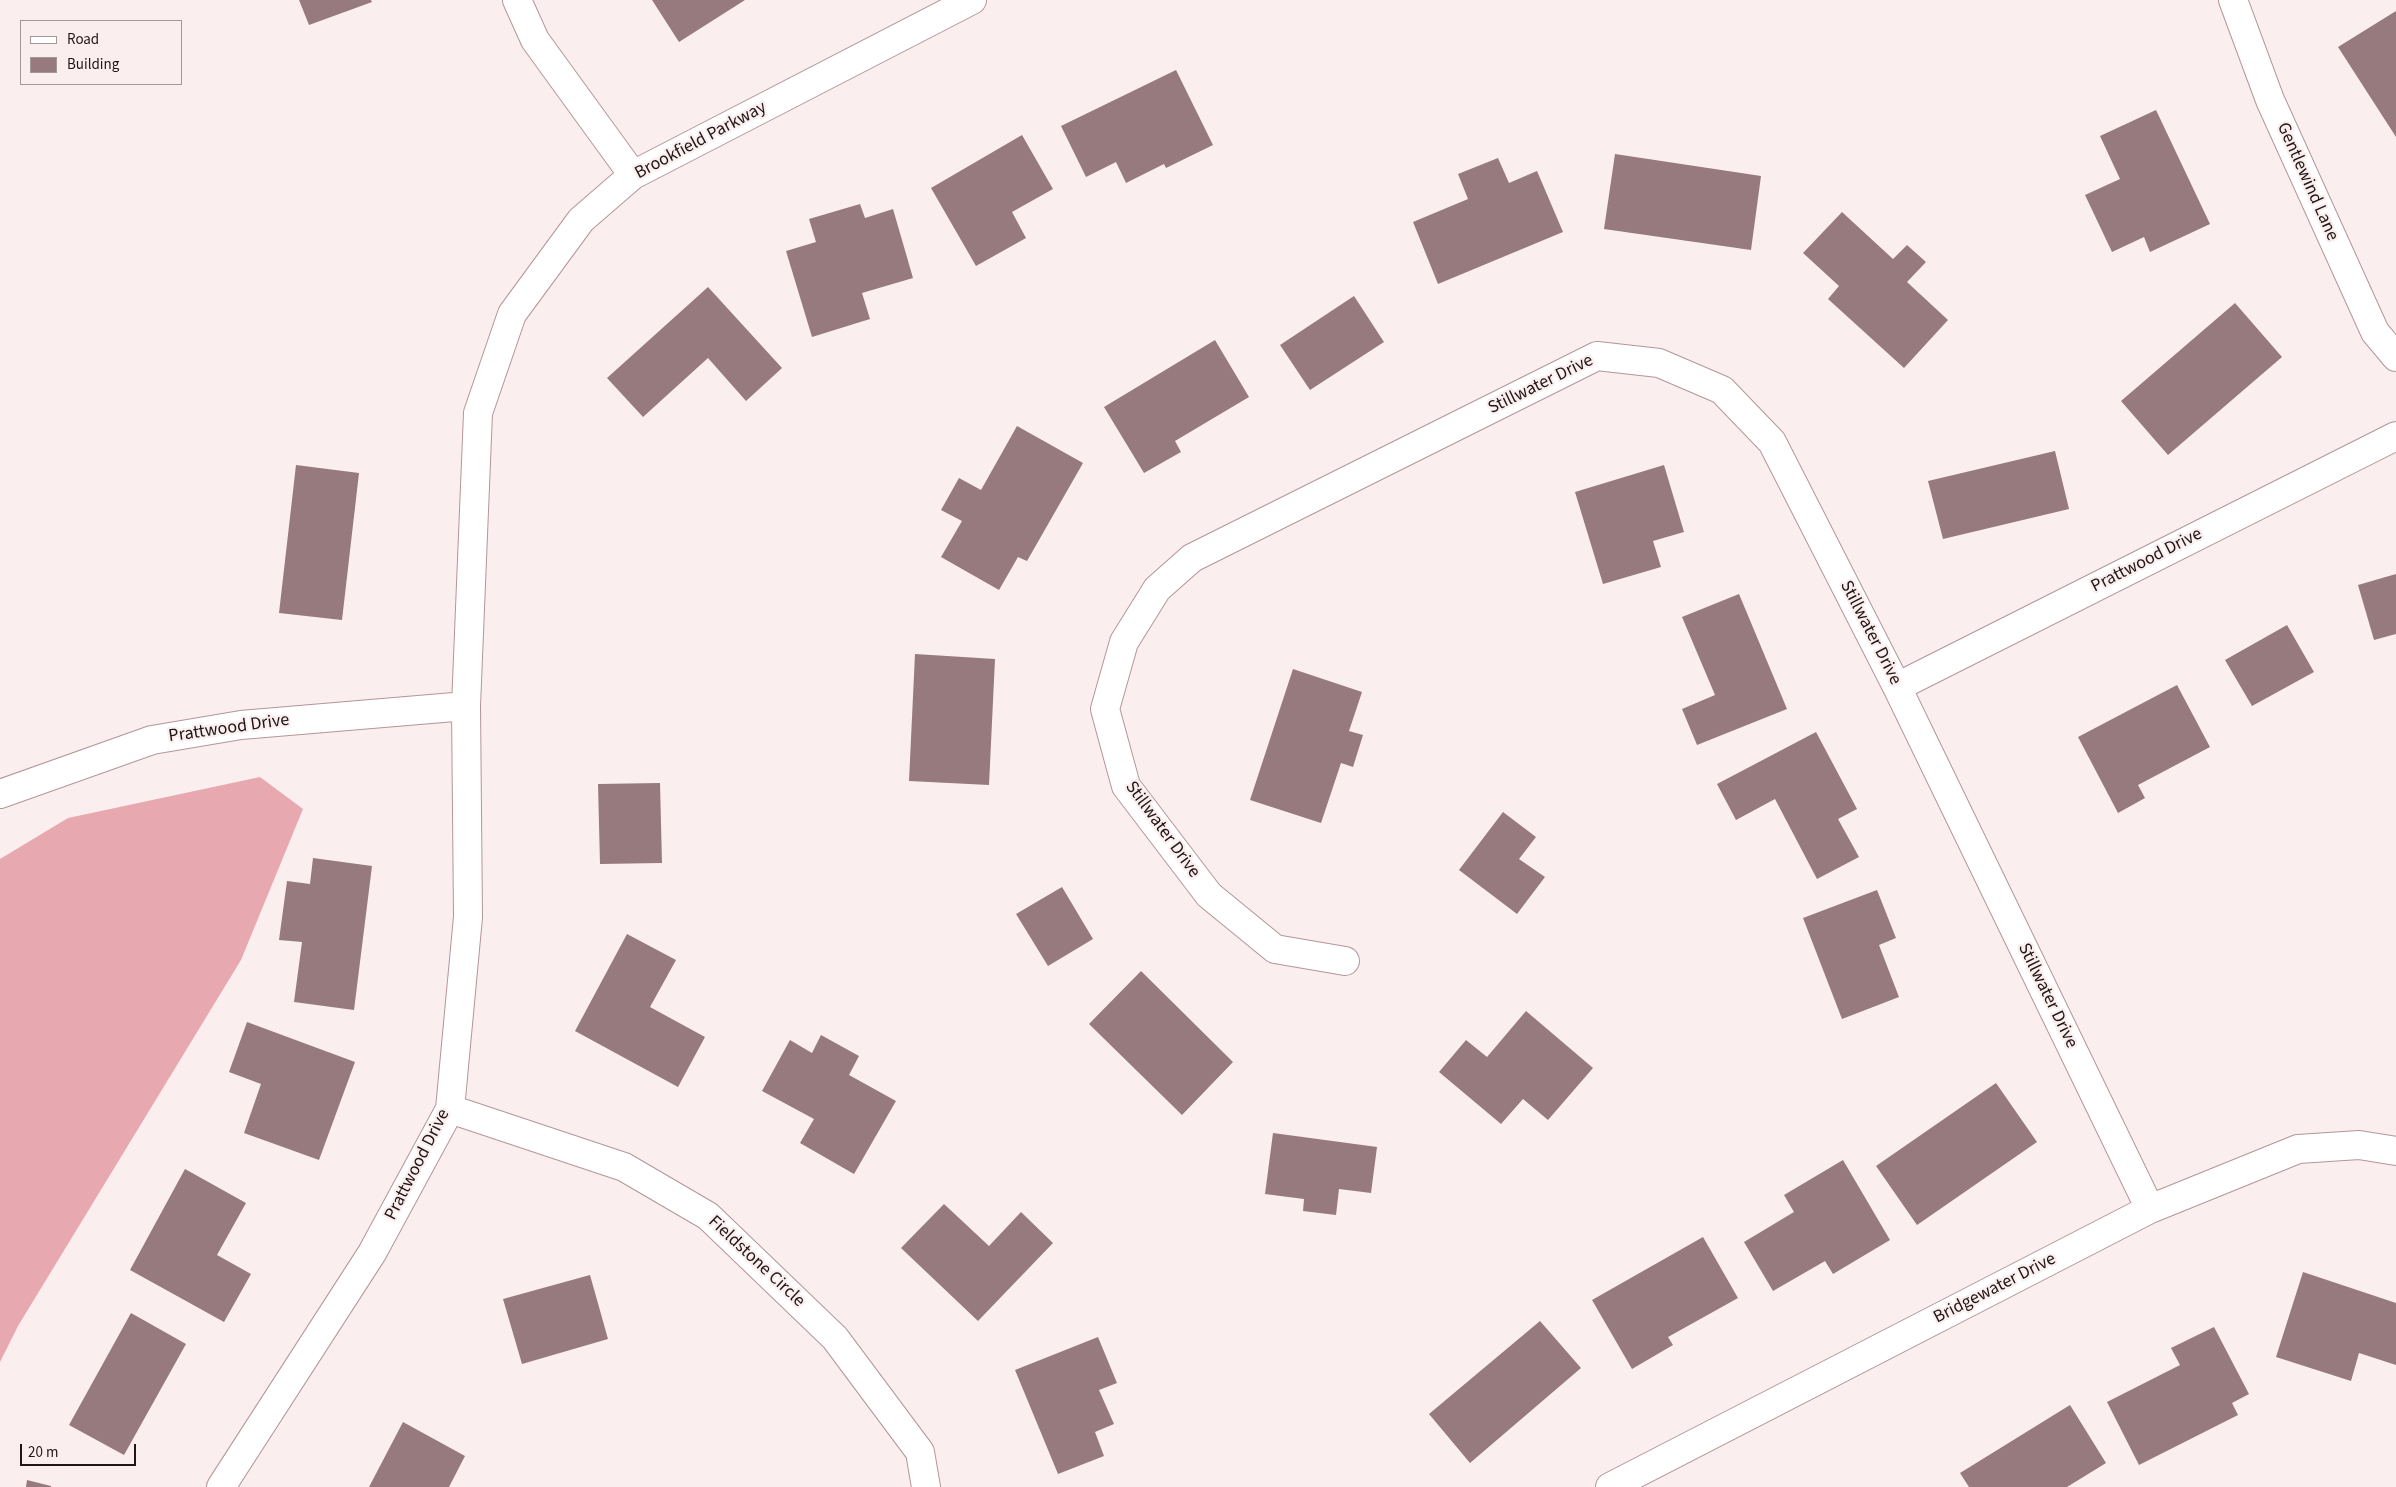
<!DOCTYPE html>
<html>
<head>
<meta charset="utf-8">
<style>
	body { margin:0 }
	#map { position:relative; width:2396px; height:1487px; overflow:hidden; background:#fbeeef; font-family:"Source Sans 3",sans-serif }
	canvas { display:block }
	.legend { position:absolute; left:20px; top:20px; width:162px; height:65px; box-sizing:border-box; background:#fbeeef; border:1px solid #a39898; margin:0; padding:6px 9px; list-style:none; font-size:15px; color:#201616 }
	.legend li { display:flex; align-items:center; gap:10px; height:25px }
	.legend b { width:25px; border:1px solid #a39898 }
	.scale { position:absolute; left:20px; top:1444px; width:116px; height:22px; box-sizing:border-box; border:2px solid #201616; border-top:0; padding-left:6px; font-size:15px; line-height:18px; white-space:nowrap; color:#201616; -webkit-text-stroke:4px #fbeeef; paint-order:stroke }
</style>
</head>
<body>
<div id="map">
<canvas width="2396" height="1487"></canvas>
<ul class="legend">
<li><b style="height:6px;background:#fff"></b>Road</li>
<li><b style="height:14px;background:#967a7d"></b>Building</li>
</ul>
<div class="scale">20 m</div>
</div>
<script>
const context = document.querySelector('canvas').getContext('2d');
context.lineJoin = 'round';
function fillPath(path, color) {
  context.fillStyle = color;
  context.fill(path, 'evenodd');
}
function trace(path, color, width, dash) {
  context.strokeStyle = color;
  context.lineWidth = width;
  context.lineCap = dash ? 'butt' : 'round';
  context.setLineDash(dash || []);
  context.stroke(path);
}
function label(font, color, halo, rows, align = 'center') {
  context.font = font + ' "Source Sans 3",sans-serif';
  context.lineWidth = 4.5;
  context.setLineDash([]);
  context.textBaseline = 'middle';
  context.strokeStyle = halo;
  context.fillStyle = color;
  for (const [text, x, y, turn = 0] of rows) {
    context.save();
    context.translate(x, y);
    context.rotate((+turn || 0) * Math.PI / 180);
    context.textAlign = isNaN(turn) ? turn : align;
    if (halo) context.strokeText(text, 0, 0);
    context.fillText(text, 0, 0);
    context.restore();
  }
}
fillPath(new Path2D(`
	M260,777L303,809L241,960L18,1326L0,1362V859L68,818Z`), '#e7a9af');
fillPath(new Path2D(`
	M299,0H371L372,2L309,25Z
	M652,0H745L679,42Z
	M2396,11V137L2338,47Z
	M1176,70L1213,145L1166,168L1164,164L1126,183L1116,162L1086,177L1061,126Z
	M2156,110L2210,224L2150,252L2144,237L2112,252L2085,195L2120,179L2100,136Z
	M1022,135L1053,189L1012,212L1026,238L976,266L931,188Z
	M1615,154L1761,176L1751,250L1604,229Z
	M1498,158L1509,183L1537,171L1563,232L1438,284L1413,222L1468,199L1458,174Z
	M860,204L865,218L893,209L913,278L862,293L870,319L812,337L786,251L816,242L809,219Z
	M1842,212L1893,259L1907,245L1926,262L1907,282L1948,320L1904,368L1828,299L1839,286L1803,253Z
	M708,287L782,368L746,401L708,358L643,417L607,378Z
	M1354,296L1384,342L1310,390L1280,345Z
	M2235,303L2282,357L2168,455L2121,401Z
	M1215,340L1249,397L1175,441L1181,452L1144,473L1104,407Z
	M1017,426L1083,463L1027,561L1018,557L999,590L941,557L962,521L941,510L959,478L981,490Z
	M2055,451L2069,509L1943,539L1928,481Z
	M296,465L359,473L342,620L279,613Z
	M1664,465L1684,532L1653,541L1661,567L1603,584L1575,492Z
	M2396,574V634L2374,640L2358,585Z
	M1739,594L1787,709L1697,745L1682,709L1715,695L1682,617Z
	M2287,625L2314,672L2252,706L2225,660Z
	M915,654L995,659L989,785L909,781Z
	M1293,669L1362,692L1349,731L1363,735L1353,767L1341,763L1321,823L1250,800Z
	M2177,685L2210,747L2138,785L2145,798L2118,813L2078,737Z
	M1816,732L1857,809L1838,819L1859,857L1817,879L1775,799L1736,820L1717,784Z
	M660,783L662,863L600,864L598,784Z
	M1503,812L1536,837L1519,859L1545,877L1517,914L1459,870Z
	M313,858L372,866L354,1010L294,1002L302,942L279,940L287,881L310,884Z
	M1062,887L1093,939L1048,966L1016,914Z
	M1877,890L1896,938L1879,945L1899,997L1842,1019L1803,918Z
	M627,934L676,960L650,1007L705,1037L678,1087L575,1031Z
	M1141,971L1233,1062L1182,1115L1089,1024Z
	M1526,1011L1593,1068L1548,1120L1523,1099L1501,1124L1439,1072L1466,1040L1487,1057Z
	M247,1022L355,1062L319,1160L244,1133L261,1084L229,1072Z
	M821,1035L859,1056L849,1075L896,1101L854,1174L800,1143L814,1119L762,1091L790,1040L812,1053Z
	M1996,1083L2037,1142L1917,1225L1876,1166Z
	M1273,1133L1377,1147L1371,1193L1339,1189L1336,1215L1303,1211L1304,1199L1265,1194Z
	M1843,1160L1890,1240L1833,1274L1825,1261L1773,1291L1744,1242L1794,1212L1784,1195Z
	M185,1169L246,1203L217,1255L251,1274L224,1322L130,1270Z
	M944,1204L989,1246L1021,1212L1053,1243L978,1321L901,1248Z
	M1703,1237L1738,1298L1668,1337L1673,1345L1632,1369L1592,1300Z
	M2303,1272L2396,1303V1365L2359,1353L2351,1381L2276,1357Z
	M590,1275L608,1339L522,1364L503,1299Z
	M131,1313L186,1344L124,1455L69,1425Z
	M1540,1321L1581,1368L1470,1463L1429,1414Z
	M2214,1327L2249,1394L2232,1403L2238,1415L2139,1465L2107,1402L2180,1365L2171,1348Z
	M1098,1337L1117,1383L1099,1390L1114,1424L1095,1432L1104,1456L1058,1474L1015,1370Z
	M2070,1405L2106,1463L2067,1487H1969L1960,1473Z
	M403,1422L465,1456L449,1487H369Z
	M27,1480L51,1486V1487H26Z`), '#967a7d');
const minor = new Path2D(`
	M517,0L535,40L633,175
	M2233,0L2270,100L2375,332L2396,357
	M1897,687L2396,436
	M466,706L478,413L512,314L581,220L633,175L972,0
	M0,794L152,740L241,725L466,706L468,917L450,1109L372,1253L221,1487
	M1345,961L1275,949L1209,895L1126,786L1105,709L1124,642L1157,589L1192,558L1597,356L1659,363L1722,390L1772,442L1897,687L2150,1209
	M450,1109L624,1167L708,1216L835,1338L920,1452L926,1487
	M1610,1487L2150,1209L2298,1149L2359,1145L2396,1151`);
trace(minor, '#b39699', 30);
trace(minor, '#fff', 28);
label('18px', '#201616', '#fbeeef', [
	["Brookfield Parkway",701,141,-28],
	["Gentlewind Lane",2307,182,66],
	["Stillwater Drive",1541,385,-26],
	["Prattwood Drive",2147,561,-27],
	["Stillwater Drive",1870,633,63],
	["Prattwood Drive",229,729,-8],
	["Stillwater Drive",1162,830,54],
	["Stillwater Drive",2047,996,64],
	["Prattwood Drive",418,1165,-63],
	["Fieldstone Circle",756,1262,43],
	["Bridgewater Drive",1995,1289,-27]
]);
</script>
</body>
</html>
